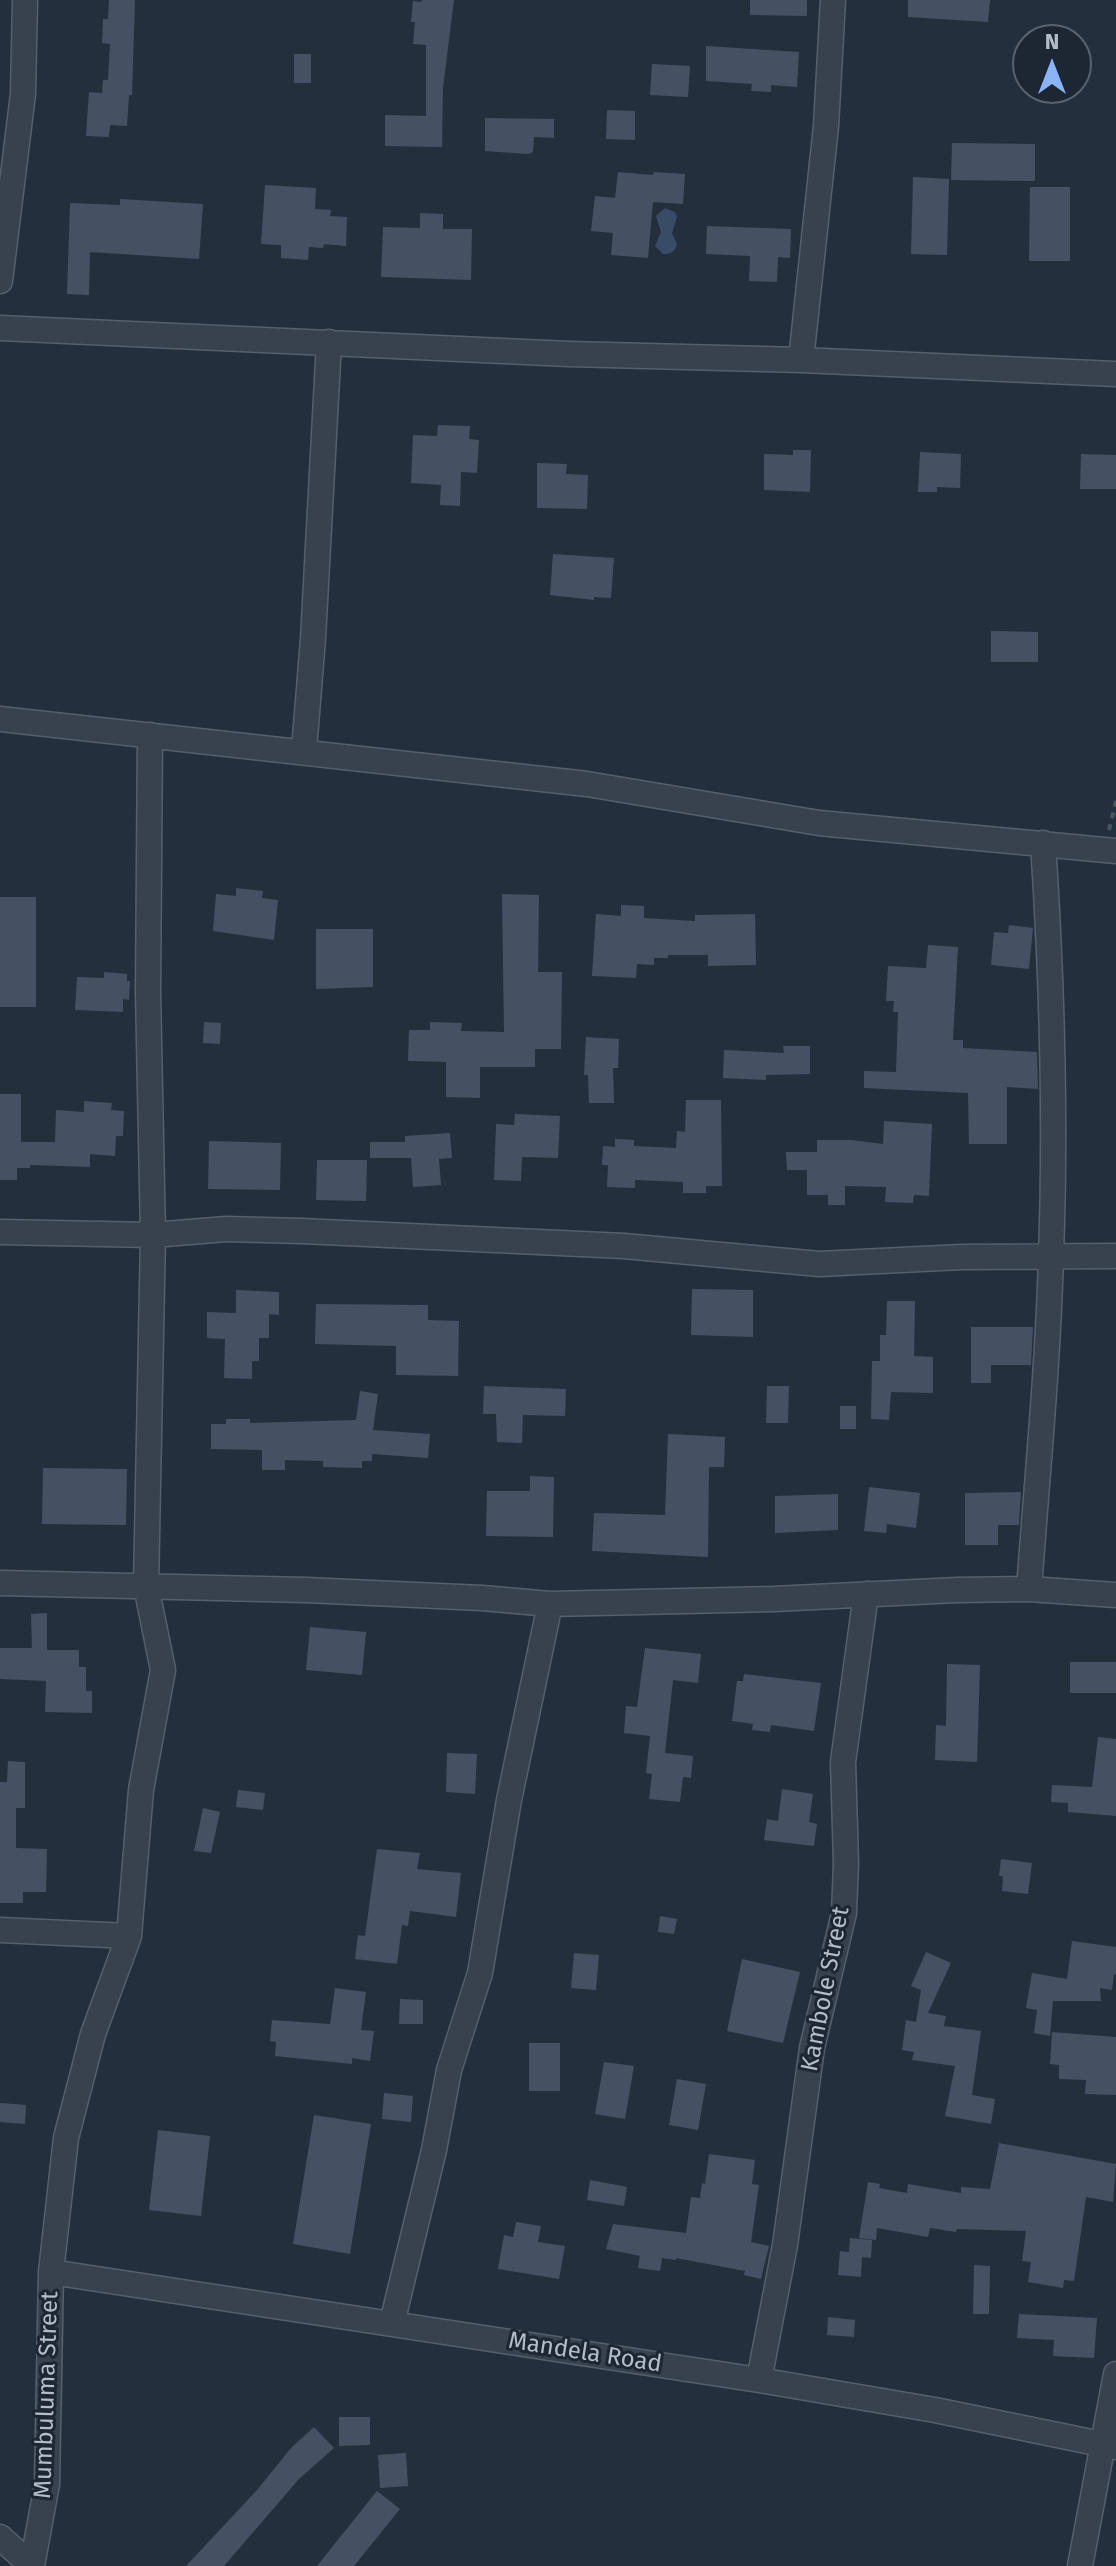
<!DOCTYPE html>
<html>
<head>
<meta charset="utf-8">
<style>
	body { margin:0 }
	#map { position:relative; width:1116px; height:2566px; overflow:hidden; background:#242f3e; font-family:"Fira Sans",sans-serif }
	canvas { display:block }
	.north { position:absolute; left:1012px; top:24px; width:80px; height:80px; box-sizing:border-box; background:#1d2633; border:2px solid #59626f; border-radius:50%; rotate:0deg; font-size:22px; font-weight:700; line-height:32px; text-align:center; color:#b4bcc9 }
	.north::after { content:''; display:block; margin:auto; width:28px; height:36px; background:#8ab4f8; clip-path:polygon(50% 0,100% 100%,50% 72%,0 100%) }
</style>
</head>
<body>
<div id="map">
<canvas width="1116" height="2566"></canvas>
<div class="north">N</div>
</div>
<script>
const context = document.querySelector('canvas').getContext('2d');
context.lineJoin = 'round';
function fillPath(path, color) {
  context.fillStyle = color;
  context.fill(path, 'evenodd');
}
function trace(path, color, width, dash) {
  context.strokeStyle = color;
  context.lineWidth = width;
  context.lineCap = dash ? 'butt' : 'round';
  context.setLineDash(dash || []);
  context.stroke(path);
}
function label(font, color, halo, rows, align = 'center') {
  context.font = font + ' "Fira Sans",sans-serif';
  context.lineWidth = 6;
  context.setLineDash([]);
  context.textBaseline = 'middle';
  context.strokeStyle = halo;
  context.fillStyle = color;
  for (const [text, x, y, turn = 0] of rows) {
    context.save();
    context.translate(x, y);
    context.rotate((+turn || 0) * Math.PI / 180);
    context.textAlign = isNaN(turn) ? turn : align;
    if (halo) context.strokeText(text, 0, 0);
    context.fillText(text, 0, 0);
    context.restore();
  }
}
fillPath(new Path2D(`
	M665,208L675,212L677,217L672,233L677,244C675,252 671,254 663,254L655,246L661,232L656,216Z`), '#394c67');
fillPath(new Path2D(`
	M109,0H135L132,95H129L127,126L110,125L109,137L86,136L89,92L102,93L103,80H108L110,44L102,43L103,19H108Z
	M422,0H454L443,88L442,147L385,146V115L426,116V45L413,44L415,22H411L413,1L421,2Z
	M750,0H807V16L750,15Z
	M908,0H990L988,22L908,17Z
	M706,46L799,52L797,87L771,85V92L751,91L752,84L706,81Z
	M294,54H311V83H294Z
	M652,64L690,66L688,97L650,95Z
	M607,110L635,111V140L606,139Z
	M485,118L554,119V138L534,137L533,152L528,154L485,151Z
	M952,143L1035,144V181L951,180Z
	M618,172L653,175L654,172L685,174L683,204L653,202L648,258L611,255L613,233L591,231L595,196L615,198Z
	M913,177L949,179L947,255L911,254Z
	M265,185L316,188L315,209L331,210L330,216L347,217L346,246L324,244L323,248L309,247L308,260L281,258V245L261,244Z
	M1030,187H1070V261H1029Z
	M120,199L203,204L199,259L90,252L89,295L67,294L70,203L120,205Z
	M420,213L443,214V229H472L471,280L381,277L383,227L420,228Z
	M707,226L791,229L790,258L778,257L777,282L749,281L750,256L706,254Z
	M438,425L470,426L469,439L479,440L477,473L461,472L460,506L440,505L441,485L411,483L413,435L437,436Z
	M793,450H811L810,492L764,490V454L793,455Z
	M920,452L961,454L960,488L937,487V492H918Z
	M1081,454L1116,455V489H1080Z
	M537,463L567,464L566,474L588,475L587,509L537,508Z
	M553,554L614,558L611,598L594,597V600L550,595Z
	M991,631L1038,632V662H991Z
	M236,888L263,891L262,898L278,900L274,940L213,931L216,894L236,896Z
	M502,894L539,895L538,972H562L561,1049H535V1067H480V1098L446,1097V1062L408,1061L409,1030H430V1022L462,1023L461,1031L504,1032Z
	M0,897H36V1007H0Z
	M621,905L644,906V918L695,921V915L755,914L756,965L708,966V955H668V958H654V965L637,964L636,978L592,976L596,914L621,916Z
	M1009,925L1033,928L1029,969L991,965L994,932L1008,933Z
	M316,929H373V987L316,989Z
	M928,945L958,947L953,1040H963V1048L1037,1052L1038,1089L1007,1087V1144H969L968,1093L864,1088V1071L896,1072L898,1012H893L894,1001H886L888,966L926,968Z
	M104,972L127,974V981H130L129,1000L123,999V1012L75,1010L77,977L104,978Z
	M204,1022L221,1023L220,1044L203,1043Z
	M586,1037L619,1039L618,1068H613L614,1103H589L588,1075H584Z
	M783,1046H810V1074L766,1075V1080L723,1078L724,1050L784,1053Z
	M0,1094H21V1142H55L56,1110L84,1112V1101L112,1103L111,1110L124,1111L123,1136H116L115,1156L90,1154V1167L30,1165V1168H17V1180H0Z
	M686,1100H721L722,1186H706V1193H683V1182L635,1180V1188L607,1187L608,1165H602L603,1146L615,1147V1139L634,1140V1146L676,1148L677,1131L685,1132Z
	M515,1114L560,1116L558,1158L522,1157L521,1181L494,1180L496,1124L514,1125Z
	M884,1121L932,1124L929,1196L914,1195L913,1203L885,1202L886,1187L845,1186V1205H828V1195H807V1170H787L786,1152H817V1140H851L883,1144Z
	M450,1133L452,1158L439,1159L441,1185L413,1187L411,1158H370V1142H405V1136Z
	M209,1141L281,1143L280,1190L208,1189Z
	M317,1160H367L366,1201L316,1200Z
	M692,1289L753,1290V1337L691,1335Z
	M236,1290L279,1292V1315L269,1314V1338H259V1361H252V1379L224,1378L225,1339L207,1338V1312L236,1313Z
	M887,1301H915L914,1356L933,1357V1393L891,1392L889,1420L871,1419L872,1361H880V1335H886Z
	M316,1304L428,1305V1320L459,1321L458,1376L396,1375V1346L315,1344Z
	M971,1327H1033L1031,1365H991V1383H971Z
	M484,1386L566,1389L565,1416L523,1415L522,1443L497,1442L496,1414H483Z
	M767,1386H789L788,1423H766Z
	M360,1391L378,1394L373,1430L430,1434L428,1458L372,1454V1461H362V1468L323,1467V1461L285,1460V1470H262V1450L211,1449V1424H226V1419H250V1423L356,1420Z
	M840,1406H856V1429H840Z
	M668,1434L725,1437L724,1467H709L708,1557L592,1551L594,1513L665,1515Z
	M43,1468L127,1469L126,1525L42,1524Z
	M530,1476L554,1477L553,1537L486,1536L487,1491H530Z
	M869,1487L920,1493L916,1528L887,1524L886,1533L864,1531Z
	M1021,1492L1019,1525H998V1545H965V1493Z
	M838,1494V1530L775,1533V1496Z
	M47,1613V1650H79V1667H86V1691H92V1713L45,1712L46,1681L0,1679V1648H32L31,1614Z
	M310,1627L366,1632L362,1675L306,1670Z
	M645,1648L701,1654L698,1683L673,1680L665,1753L693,1756L691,1778L683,1777L680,1802L649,1799L652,1774L646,1773L650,1736L624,1733L626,1706L637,1707Z
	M1070,1662H1116V1693H1070Z
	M947,1664L980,1665L977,1762L935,1760L936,1725L946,1726Z
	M744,1674L821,1683L814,1731L771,1725L770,1732L752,1730L753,1724L732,1721L737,1681H743Z
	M1098,1737L1116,1739V1816L1068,1812V1803L1051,1802L1052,1785L1092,1787Z
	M447,1753L477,1754L475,1794L446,1792Z
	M8,1761L25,1762V1808H16V1848L47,1849L46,1892H23V1903H0V1782H7Z
	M782,1789L813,1794L809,1822L817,1824L814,1846L764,1840L767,1819L778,1821Z
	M238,1790L265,1793L263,1810L236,1807Z
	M203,1808L220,1812L211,1853L194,1851Z
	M377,1849L420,1853L417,1869L461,1873L456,1917L410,1911L408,1926L402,1925L397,1964L355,1959L358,1935L365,1936Z
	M1001,1859L1032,1863L1028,1894L1002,1891L1003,1876H999Z
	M660,1916L677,1919L674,1934L658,1932Z
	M1072,1941L1116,1947V1975L1114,1974L1112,1990L1100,1988L1101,2001H1053L1050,2036L1034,2033L1037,2010L1026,2008L1032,1973L1067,1979Z
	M926,1952L951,1963L928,2013L946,2016L944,2026L981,2031L972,2095L995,2099L991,2124L945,2116L955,2066L912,2060L914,2052L902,2050L906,2020L916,2022L921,1990L911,1986Z
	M574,1953L599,1955L596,1990L571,1988Z
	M742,1959L800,1972L783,2043L727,2031Z
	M335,1988L366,1992L361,2030L374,2031L370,2061L352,2058V2064L275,2056L276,2042L270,2041L272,2020L330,2024Z
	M400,1999L423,2000V2024H399Z
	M1052,2032L1116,2037V2095L1085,2094L1086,2080L1059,2079V2065L1050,2064Z
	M529,2043H560V2091H529Z
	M604,2062L634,2066L625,2119L595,2114Z
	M677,2079L706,2084L698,2130L669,2125Z
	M384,2093L413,2096L411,2122L382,2119Z
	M0,2103L26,2105L25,2124L0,2122Z
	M314,2115L371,2124L350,2254L293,2244Z
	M158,2130L210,2136L201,2216L149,2210Z
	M999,2143L1116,2164L1113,2202L1086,2197L1074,2281L1064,2280L1063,2288L1028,2282L1031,2262L1022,2261L1026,2231L957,2229L956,2232L930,2228L928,2237L877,2228L876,2240L859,2238L868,2182L880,2184L879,2188L907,2193L908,2184L961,2193V2187L990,2189Z
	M709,2154L755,2160L752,2184L759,2185L751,2242L769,2246L761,2279L744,2275L745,2271L676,2258V2260L662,2258L660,2271L638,2268L640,2256L606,2249L613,2224L686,2233L691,2197L700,2198L702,2183L705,2184Z
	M590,2180L627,2187L624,2206L587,2200Z
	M516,2222L541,2226L538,2242L565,2246L559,2279L498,2269L504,2235L513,2237Z
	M850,2238L872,2240L871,2258L862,2257L861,2277L838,2275L840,2251L849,2252Z
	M974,2265L990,2266L989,2314H973Z
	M1019,2314L1097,2318L1094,2358L1053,2356L1054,2340L1017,2338Z
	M828,2317L855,2320L854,2337L827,2335Z
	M339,2417H370V2445L339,2446Z
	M314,2427L334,2448L299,2479L224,2566H186L257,2490L291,2448Z
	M406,2453L408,2486L380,2488L378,2455Z
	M377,2491L400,2509L354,2566H317Z`), '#455162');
const minor = new Path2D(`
	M0,281L23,94L25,0
	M0,328L569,354L801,360L1116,374
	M801,360L826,126L833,0
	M0,719L587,784L819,823L1116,851
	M304,750L313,639L329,342
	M0,1232L153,1235L226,1229L302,1231L624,1246L819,1264L962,1257L1116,1256
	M0,1583L306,1590L482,1598L550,1604L774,1599L957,1590L1029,1589L1116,1595
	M1029,1589C1037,1478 1048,1367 1051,1256C1056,1119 1052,980 1043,843
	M0,1930L129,1936
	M51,2272L759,2380L935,2410L1116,2447
	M392,2323L434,2150L449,2070L480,1973L509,1800L550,1604
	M759,2380L785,2245L812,2048L844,1913L846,1863L843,1762L866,1594
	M0,2537L32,2566
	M32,2566L47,2484L51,2272L66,2138L93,2034L129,1936L141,1790L163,1670L146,1586L153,1235L148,992L150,735
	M1080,2566L1116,2374`);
trace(minor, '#565f6c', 27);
trace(new Path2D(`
	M1109,830L1116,801`), '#44595c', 4, [6, 6]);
trace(minor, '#38414e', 24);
label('24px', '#b4bcc9', '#1d2633', [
	["Kambole Street",826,1989,-79],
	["Mandela Road",585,2353,9],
	["Mumbuluma Street",47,2395,-88]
]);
</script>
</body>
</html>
